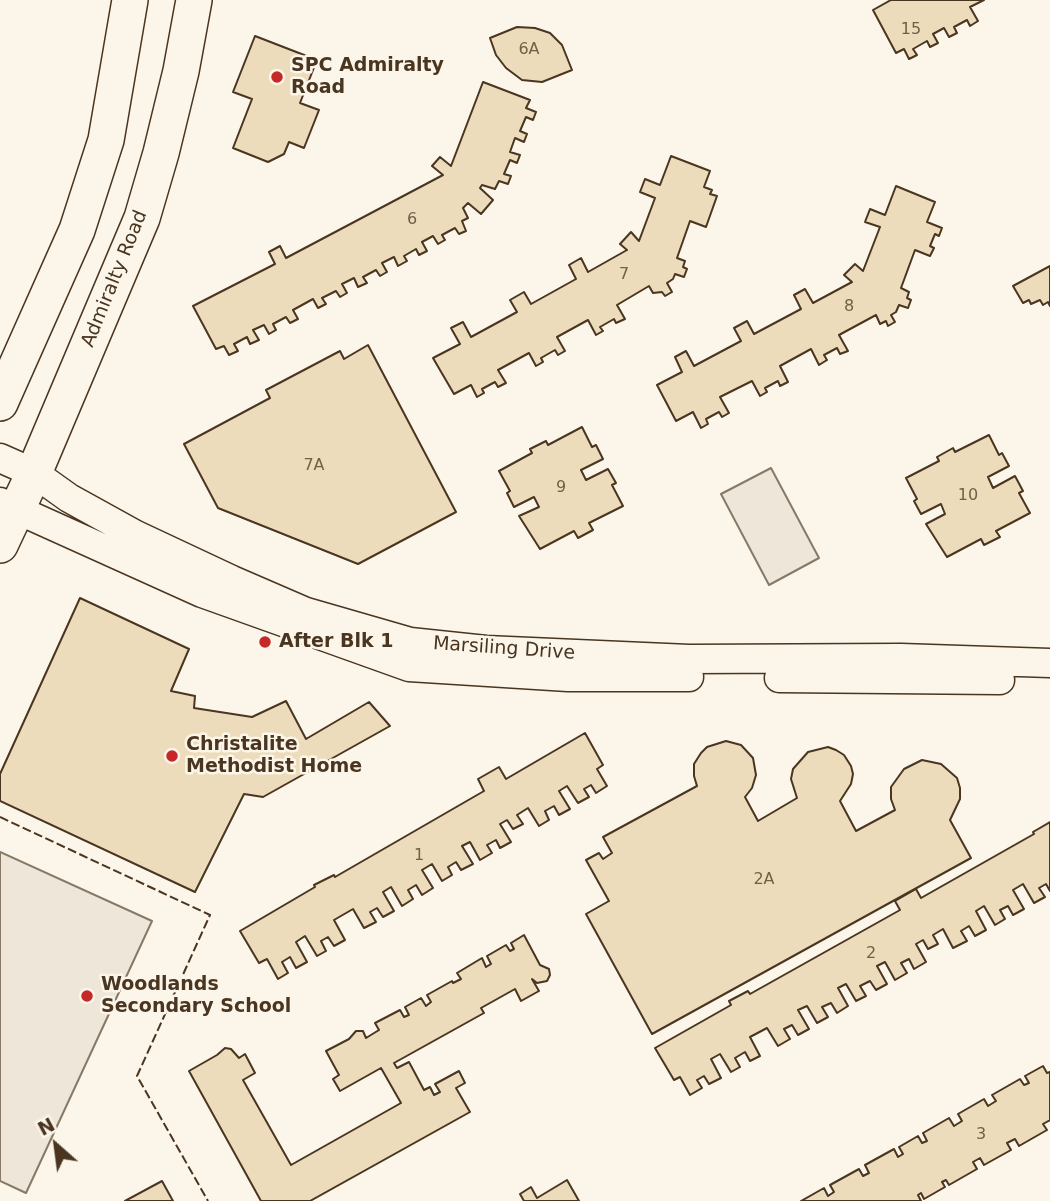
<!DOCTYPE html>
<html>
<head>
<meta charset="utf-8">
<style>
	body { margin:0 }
	#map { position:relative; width:1050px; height:1201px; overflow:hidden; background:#fbf6e9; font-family:"DejaVu Sans",sans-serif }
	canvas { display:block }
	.north { position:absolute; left:21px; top:1110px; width:70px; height:70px; -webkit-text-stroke:5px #fbf6e9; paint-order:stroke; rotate:332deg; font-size:19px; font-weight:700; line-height:28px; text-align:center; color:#4a3520 }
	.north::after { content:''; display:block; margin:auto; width:24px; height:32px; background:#4a3520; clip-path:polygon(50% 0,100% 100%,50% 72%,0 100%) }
</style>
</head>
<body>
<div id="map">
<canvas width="1050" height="1201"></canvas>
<div class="north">N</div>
</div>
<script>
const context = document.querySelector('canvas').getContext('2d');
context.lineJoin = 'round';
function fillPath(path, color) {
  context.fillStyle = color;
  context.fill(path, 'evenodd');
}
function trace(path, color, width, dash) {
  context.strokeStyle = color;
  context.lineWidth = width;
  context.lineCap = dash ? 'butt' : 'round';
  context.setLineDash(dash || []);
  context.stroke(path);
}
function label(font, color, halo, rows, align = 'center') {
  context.font = font + ' "DejaVu Sans",sans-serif';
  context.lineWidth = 5;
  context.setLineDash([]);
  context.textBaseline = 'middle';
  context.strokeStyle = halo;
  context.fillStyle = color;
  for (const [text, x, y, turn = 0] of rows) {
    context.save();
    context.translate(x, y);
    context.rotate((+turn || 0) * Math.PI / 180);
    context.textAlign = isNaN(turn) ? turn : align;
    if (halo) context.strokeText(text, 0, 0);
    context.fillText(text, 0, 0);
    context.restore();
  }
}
const green = new Path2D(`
	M771,468L819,558L769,585L721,494Z
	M0,852L152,921L26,1193L0,1181Z`);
fillPath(green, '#ede6d9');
trace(green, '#887966', 2);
const building = new Path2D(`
	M891,0H984L970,7L978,21L970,26L967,20L954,27L957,33L949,37L944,28L933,34L938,43L930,47L927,41L913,49L917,55L909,59L904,49L896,53L873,10Z
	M517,27L535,28L550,33L562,45L572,70L542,82L522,80L506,68L496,55L490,38Z
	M255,36L317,60L300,103L319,110L304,148L289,142L284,154L268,162L233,148L252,99L233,92Z
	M483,82L530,100L526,108L536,112L533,120L526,117L520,131L527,134L524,142L515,138L510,152L520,155L517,163L510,160L504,174L511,176L508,184L499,181L495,189L482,185L480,188L493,200L481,214L468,203L463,208L468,218L462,221L466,231L459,234L455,228L442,235L445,240L438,244L433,236L422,242L427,251L419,255L416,249L404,256L407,261L398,266L394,257L382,263L387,272L380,276L376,270L363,277L367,283L358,287L354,278L342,284L347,293L340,297L336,291L322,298L326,304L318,308L313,299L293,310L298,319L290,323L286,317L273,324L276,330L269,334L264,325L253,330L259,340L250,344L247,337L234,344L238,351L229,355L224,346L216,349L193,306L275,264L269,252L280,246L286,258L443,175L432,166L440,157L451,166Z
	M671,156L710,171L704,187L712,190L710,194L717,196L706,227L690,221L677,258L685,261L683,267L687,269L684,277L675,274L673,279L667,283L672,292L665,296L662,292L653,293L649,286L617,305L625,319L616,323L614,319L600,327L603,331L596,335L588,320L557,337L565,351L558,355L555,350L541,358L543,362L536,366L529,353L498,370L506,383L498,387L495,382L482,389L484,393L477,397L471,385L454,394L433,358L460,344L451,328L463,322L471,337L517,312L510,300L524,292L531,304L576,279L569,265L581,258L588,272L627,250L620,244L631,232L639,241L655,198L640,192L645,179L660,185Z
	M896,186L935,202L927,222L942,228L939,236L935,234L930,246L934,248L930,256L915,250L901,288L909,292L907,298L911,300L908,308L899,305L896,312L891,315L895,322L888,326L886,321L880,324L876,315L839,335L848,351L840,354L837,348L824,355L827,360L819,365L811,349L780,366L788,382L780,386L778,381L765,388L767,392L760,396L752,381L720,397L729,413L722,417L719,412L706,419L708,424L701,428L693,412L676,421L657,385L682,372L675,357L686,351L694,366L741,341L734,328L747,321L754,334L801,309L794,295L805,289L813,303L852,282L844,275L855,264L863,271L880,227L865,222L870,209L885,215Z
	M1050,266V306L1048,302L1043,305L1040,300L1031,304L1029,300L1023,303L1013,286Z
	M368,345L456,512L358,564L218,508L184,444L270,398L266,390L340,351L344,359Z
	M582,427L592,447L596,445L603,459L581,470L586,480L608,469L616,483L612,485L623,506L589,523L593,530L578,538L574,531L540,549L519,516L539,507L534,497L514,507L507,493L510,491L499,471L532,453L530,449L546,441L548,445Z
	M989,435L999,455L1002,453L1009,466L988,477L993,488L1015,476L1023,491L1019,493L1030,513L996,531L1000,537L984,545L981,539L947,557L926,524L945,514L941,504L921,514L914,501L917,499L906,478L939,461L937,457L953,448L955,452Z
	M80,598L189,649L171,691L195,696L194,708L252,717L286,701L306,739L369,702L390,726L263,797L244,794L195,892L0,801V774Z
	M585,733L603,765L597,769L607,786L596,793L591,785L584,789L589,797L578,803L567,786L559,791L570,809L559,815L554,806L545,811L549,820L539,826L528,808L517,815L523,824L513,829L507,820L500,824L511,842L500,848L496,840L487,845L492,853L480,860L470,842L462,846L473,864L461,870L456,862L448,867L452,875L442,881L432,864L422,870L433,888L422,895L416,885L408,890L413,899L402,906L391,887L383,892L394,911L383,917L377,908L370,912L376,922L364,928L353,909L334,920L345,940L334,946L328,937L321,941L326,951L317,956L305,936L296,942L307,962L296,968L290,957L282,962L288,973L278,979L267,959L259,963L240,931L315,887L314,885L334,875L335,877L484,791L478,779L499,767L506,779Z
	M726,741L741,745L753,758L756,775L752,788L745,797L758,821L797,798L791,779L793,769L808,752L828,747L836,750L844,755L851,766L853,774L851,784L840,801L856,831L895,810L891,799V787L904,769L922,760L941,764L957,778L960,788V799L950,820L971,858L652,1034L586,914L609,901L586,860L599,853L603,859L612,853L603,837L697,786L694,776V764L701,753L707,747Z
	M1050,822V891L1046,884L1039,888L1045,897L1034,903L1023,884L1013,890L1024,909L1013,915L1008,906L1000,910L1005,919L995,925L984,906L976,911L986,930L975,936L969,926L961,931L967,941L953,948L943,929L933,935L938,944L928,949L923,940L916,944L926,962L914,969L909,959L901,963L907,973L895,980L885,962L877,966L887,984L876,990L870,981L860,986L866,996L856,1001L846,984L838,988L848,1006L837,1013L831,1003L822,1007L828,1017L817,1023L807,1006L798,1010L809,1029L798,1035L792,1025L784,1029L790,1039L778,1046L767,1028L750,1037L760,1056L750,1061L745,1052L735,1058L740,1067L731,1072L720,1054L711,1059L721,1078L709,1084L704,1076L697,1080L702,1088L690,1095L680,1077L674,1080L655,1048L731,1005L729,1001L748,991L750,994L900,910L895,901L916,889L921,898L1034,834L1033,832Z
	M524,935L540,965L549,969L550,975L547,981L537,983L532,979L539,991L521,1001L515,989L481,1008L484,1013L394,1063L397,1068L409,1062L424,1090L430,1087L434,1095L440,1092L435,1084L459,1071L465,1083L456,1088L470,1112L310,1201H261L189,1071L217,1055L225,1048L231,1049L239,1058L245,1054L255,1073L243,1080L291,1165L401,1103L381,1068L340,1091L333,1079L339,1075L326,1051L349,1039L356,1031H363L366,1038L379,1030L375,1023L400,1010L404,1017L409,1015L405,1007L421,998L426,1006L431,1002L427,995L452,981L453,983L461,979L457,973L482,958L486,967L491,964L487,956L506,945L510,951L514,949L511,943Z
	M1043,1066L1047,1073L1050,1072V1120L1043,1124L1047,1130L1019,1146L1015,1139L1007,1143L1011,1150L984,1165L980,1158L973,1162L977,1169L949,1185L946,1180L942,1182L945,1187L924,1199L921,1193L918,1195L921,1201H801L824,1188L828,1196L834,1192L830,1185L859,1169L863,1176L869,1173L865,1165L894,1149L898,1157L903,1154L899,1147L918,1136L922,1143L927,1141L923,1133L949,1118L954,1126L962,1121L958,1114L984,1099L988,1106L996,1101L992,1095L1020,1079L1024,1085L1029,1083L1025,1076Z
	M567,1180L579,1201H524L520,1194L531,1187L537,1198Z
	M162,1181L173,1201H125Z`);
fillPath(building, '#ecdcbc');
trace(building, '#4a3520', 2);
const minor = new Path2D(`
	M0,458L34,473L69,498L136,535L232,580L306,612L410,642L486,650L689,659L901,658L1050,663
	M0,502L202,593L409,667L568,677H689
	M779,678L1000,680`);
const major = new Path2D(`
	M0,403L77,230L106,140L130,0
	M0,545L34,473L142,218L161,153L181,71L194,0`);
trace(minor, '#4a3520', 31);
trace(major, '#4a3520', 38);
trace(minor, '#fbf6e9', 28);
trace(major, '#fbf6e9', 35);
trace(new Path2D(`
	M0,817L210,915L137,1076L208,1201`), '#4a3520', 2, [9, 3.5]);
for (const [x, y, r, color] of [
	[277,77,7,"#c62828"],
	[265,642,7,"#c62828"],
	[172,756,7,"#c62828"],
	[87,996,7,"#c62828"]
]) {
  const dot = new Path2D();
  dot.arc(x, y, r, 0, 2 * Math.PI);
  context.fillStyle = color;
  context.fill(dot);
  trace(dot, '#fbf6e9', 2.5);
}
label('16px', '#725f47', null, [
	["15",911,30],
	["6A",529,50],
	["6",412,220],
	["7",624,275],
	["8",849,307],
	["7A",314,466],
	["9",561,488],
	["10",968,496],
	["1",419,856],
	["2A",764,880],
	["2",871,954],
	["3",981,1135]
]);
label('bold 19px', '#4a3520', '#fbf6e9', [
	["SPC Admiralty",291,66],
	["Road",291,88],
	["After Blk 1",279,642],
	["Christalite",186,745],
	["Methodist Home",186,767],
	["Woodlands",101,985],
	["Secondary School",101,1007]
], 'left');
label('19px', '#4a3520', '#fbf6e9', [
	["Admiralty Road",115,279,-68],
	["Marsiling Drive",504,649,4]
]);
</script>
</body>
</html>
